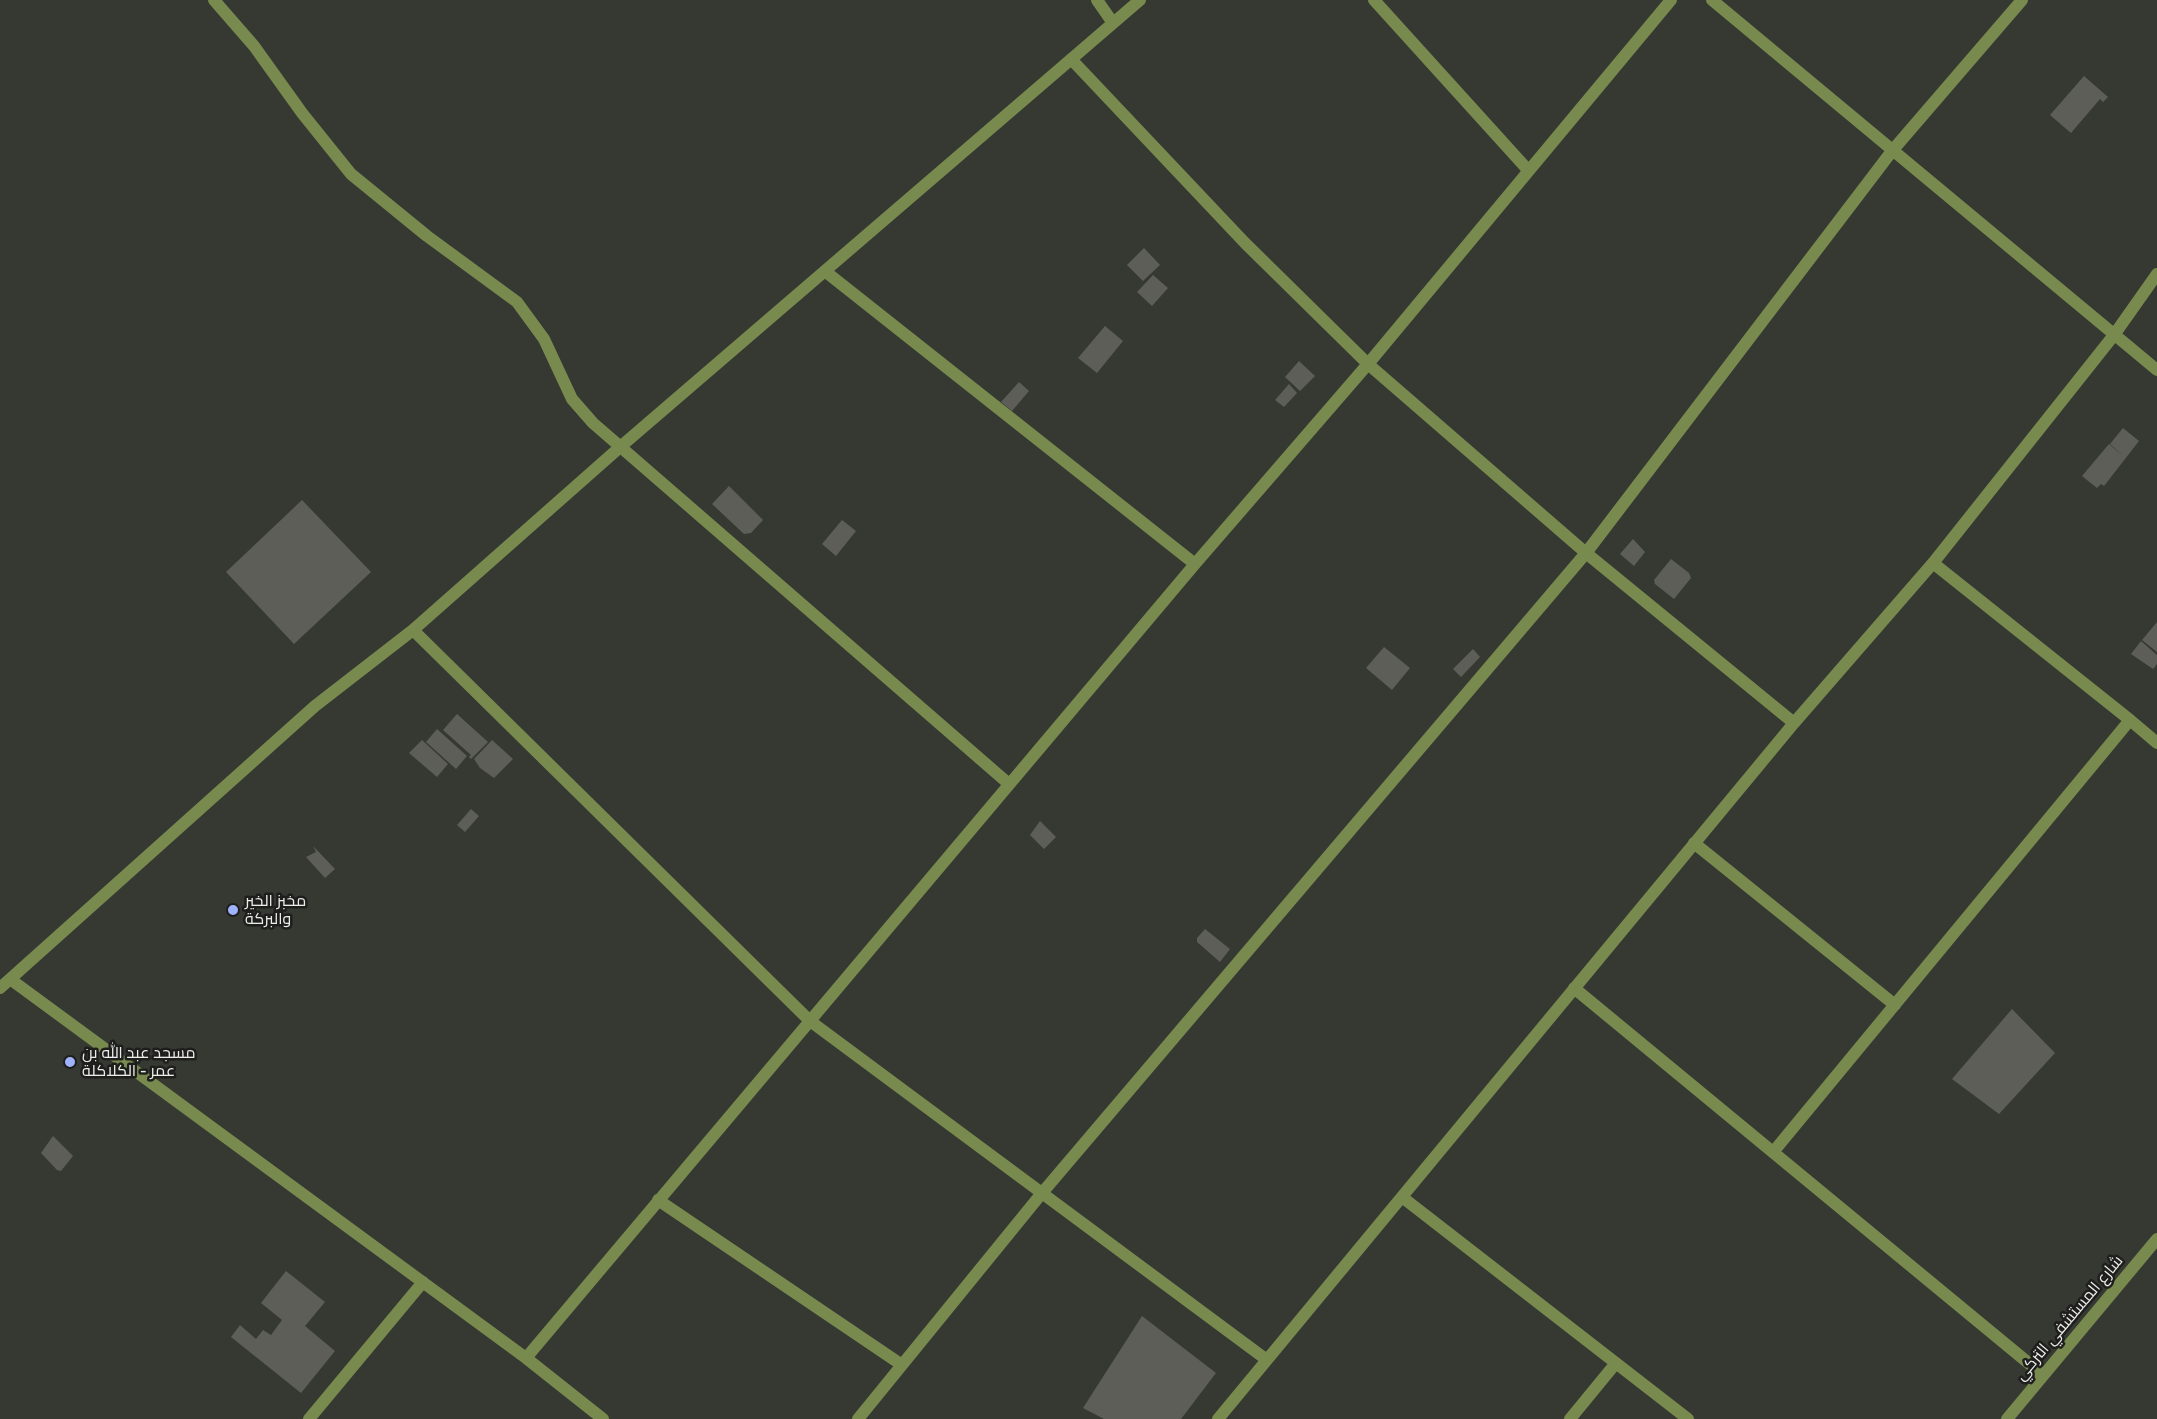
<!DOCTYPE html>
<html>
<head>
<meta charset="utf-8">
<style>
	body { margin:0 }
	canvas { display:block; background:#363832 }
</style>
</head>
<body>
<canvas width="2157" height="1419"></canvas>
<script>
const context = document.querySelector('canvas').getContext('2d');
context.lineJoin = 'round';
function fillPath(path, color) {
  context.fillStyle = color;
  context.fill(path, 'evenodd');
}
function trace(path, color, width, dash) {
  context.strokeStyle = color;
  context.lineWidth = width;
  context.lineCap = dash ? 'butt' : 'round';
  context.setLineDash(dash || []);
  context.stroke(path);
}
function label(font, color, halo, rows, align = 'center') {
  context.font = font + ' "Golos Text",Cairo,sans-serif';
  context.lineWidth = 5;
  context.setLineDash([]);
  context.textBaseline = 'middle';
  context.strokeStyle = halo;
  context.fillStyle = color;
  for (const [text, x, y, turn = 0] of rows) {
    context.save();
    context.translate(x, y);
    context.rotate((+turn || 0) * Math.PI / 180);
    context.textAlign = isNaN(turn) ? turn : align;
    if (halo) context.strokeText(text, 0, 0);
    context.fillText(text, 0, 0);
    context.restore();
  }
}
fillPath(new Path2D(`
	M2084,76L2108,97L2103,102L2100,99L2071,133L2050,115Z
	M1144,248L1160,265L1143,281L1127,265Z
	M1153,275L1168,288L1152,306L1137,292Z
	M1105,326L1123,341L1097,373L1078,358Z
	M1299,361L1315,376L1300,391L1285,377Z
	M1019,382L1029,391L1012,411L1001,402Z
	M1289,384L1297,393L1284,407L1275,400Z
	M2123,428L2139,441L2104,486L2101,484L2097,488L2082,476L2109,444L2123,456L2110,444Z
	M729,486L763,520L751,533L744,534L712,504Z
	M302,500L371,572L294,644L226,572Z
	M842,520L856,531L836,556L822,544Z
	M1633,539L1645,552L1634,566L1620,554Z
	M1671,559L1689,573L1691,578L1674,599L1655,584L1654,580Z
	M2157,622V652L2142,640Z
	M2141,641L2157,655V664L2153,669L2131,654Z
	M1384,647L1410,668L1392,690L1366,668Z
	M1473,649L1480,657L1461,677L1453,669Z
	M457,714L488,742L471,759L469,757L471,755L443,730Z
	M437,729L467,756L456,769L426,742Z
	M422,740L448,764L437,777L409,753Z
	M492,740L513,759L494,778L480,768L474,759Z
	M471,809L479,816L465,832L457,825Z
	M1040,821L1056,837L1044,849L1030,835Z
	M313,846L335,869L325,878L306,857L316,852Z
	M1205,929L1230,949L1220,962L1197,942V938Z
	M2012,1009L2055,1053L1999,1114L1952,1079Z
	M53,1136L73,1156L61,1171L57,1170L41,1153Z
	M286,1271L325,1302L305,1326L335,1351L301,1393L231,1337L240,1325L256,1339L263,1330L271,1335L282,1320L261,1303Z
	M1142,1316L1216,1373L1181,1419H1104L1083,1408Z`), '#5c5e57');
trace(new Path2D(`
	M214,0L254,46L302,113L351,174L427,236L517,302L544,339L572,399L593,423L1009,784
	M1097,0L1113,23
	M1374,0L1528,170
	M1712,0L2157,370
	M1071,59L1245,243L1368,364L1586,553L1794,723
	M826,272L1195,564
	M413,630L810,1021L1267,1360
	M2130,720L2157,743
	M1694,843L1895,1005
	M10,979L526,1358L603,1419
	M0,988L315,706L413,630L619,448L1140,0
	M1574,988L2043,1375
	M1774,1151L2130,720L1933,563
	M1402,1197L1688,1419
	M658,1200L902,1365
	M526,1358L1195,564L1368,364L1671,0
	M309,1419L423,1282
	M858,1419L1042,1193L1586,553L1892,151L2022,0
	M1218,1419L1794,723L1933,563L2114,335L2157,274
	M1570,1419L1616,1363
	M2007,1419L2157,1239`), '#798a4f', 12);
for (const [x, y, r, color] of [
	[233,910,6,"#9fb3fd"],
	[70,1062,6,"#9fb3fd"]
]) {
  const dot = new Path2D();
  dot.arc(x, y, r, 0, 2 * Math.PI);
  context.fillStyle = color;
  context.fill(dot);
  trace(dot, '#1e1f1c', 2);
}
label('16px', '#ecede9', '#1e1f1c', [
	["مخبز الخير",245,901],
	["والبركة",245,919],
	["مسجد عبد الله بن",82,1053],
	["عمر - الكلاكلة",82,1071]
], 'left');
label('16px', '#ecede9', '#1e1f1c', [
	["شارع المستشفي التركي",2069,1318,-50]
]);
</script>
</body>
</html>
